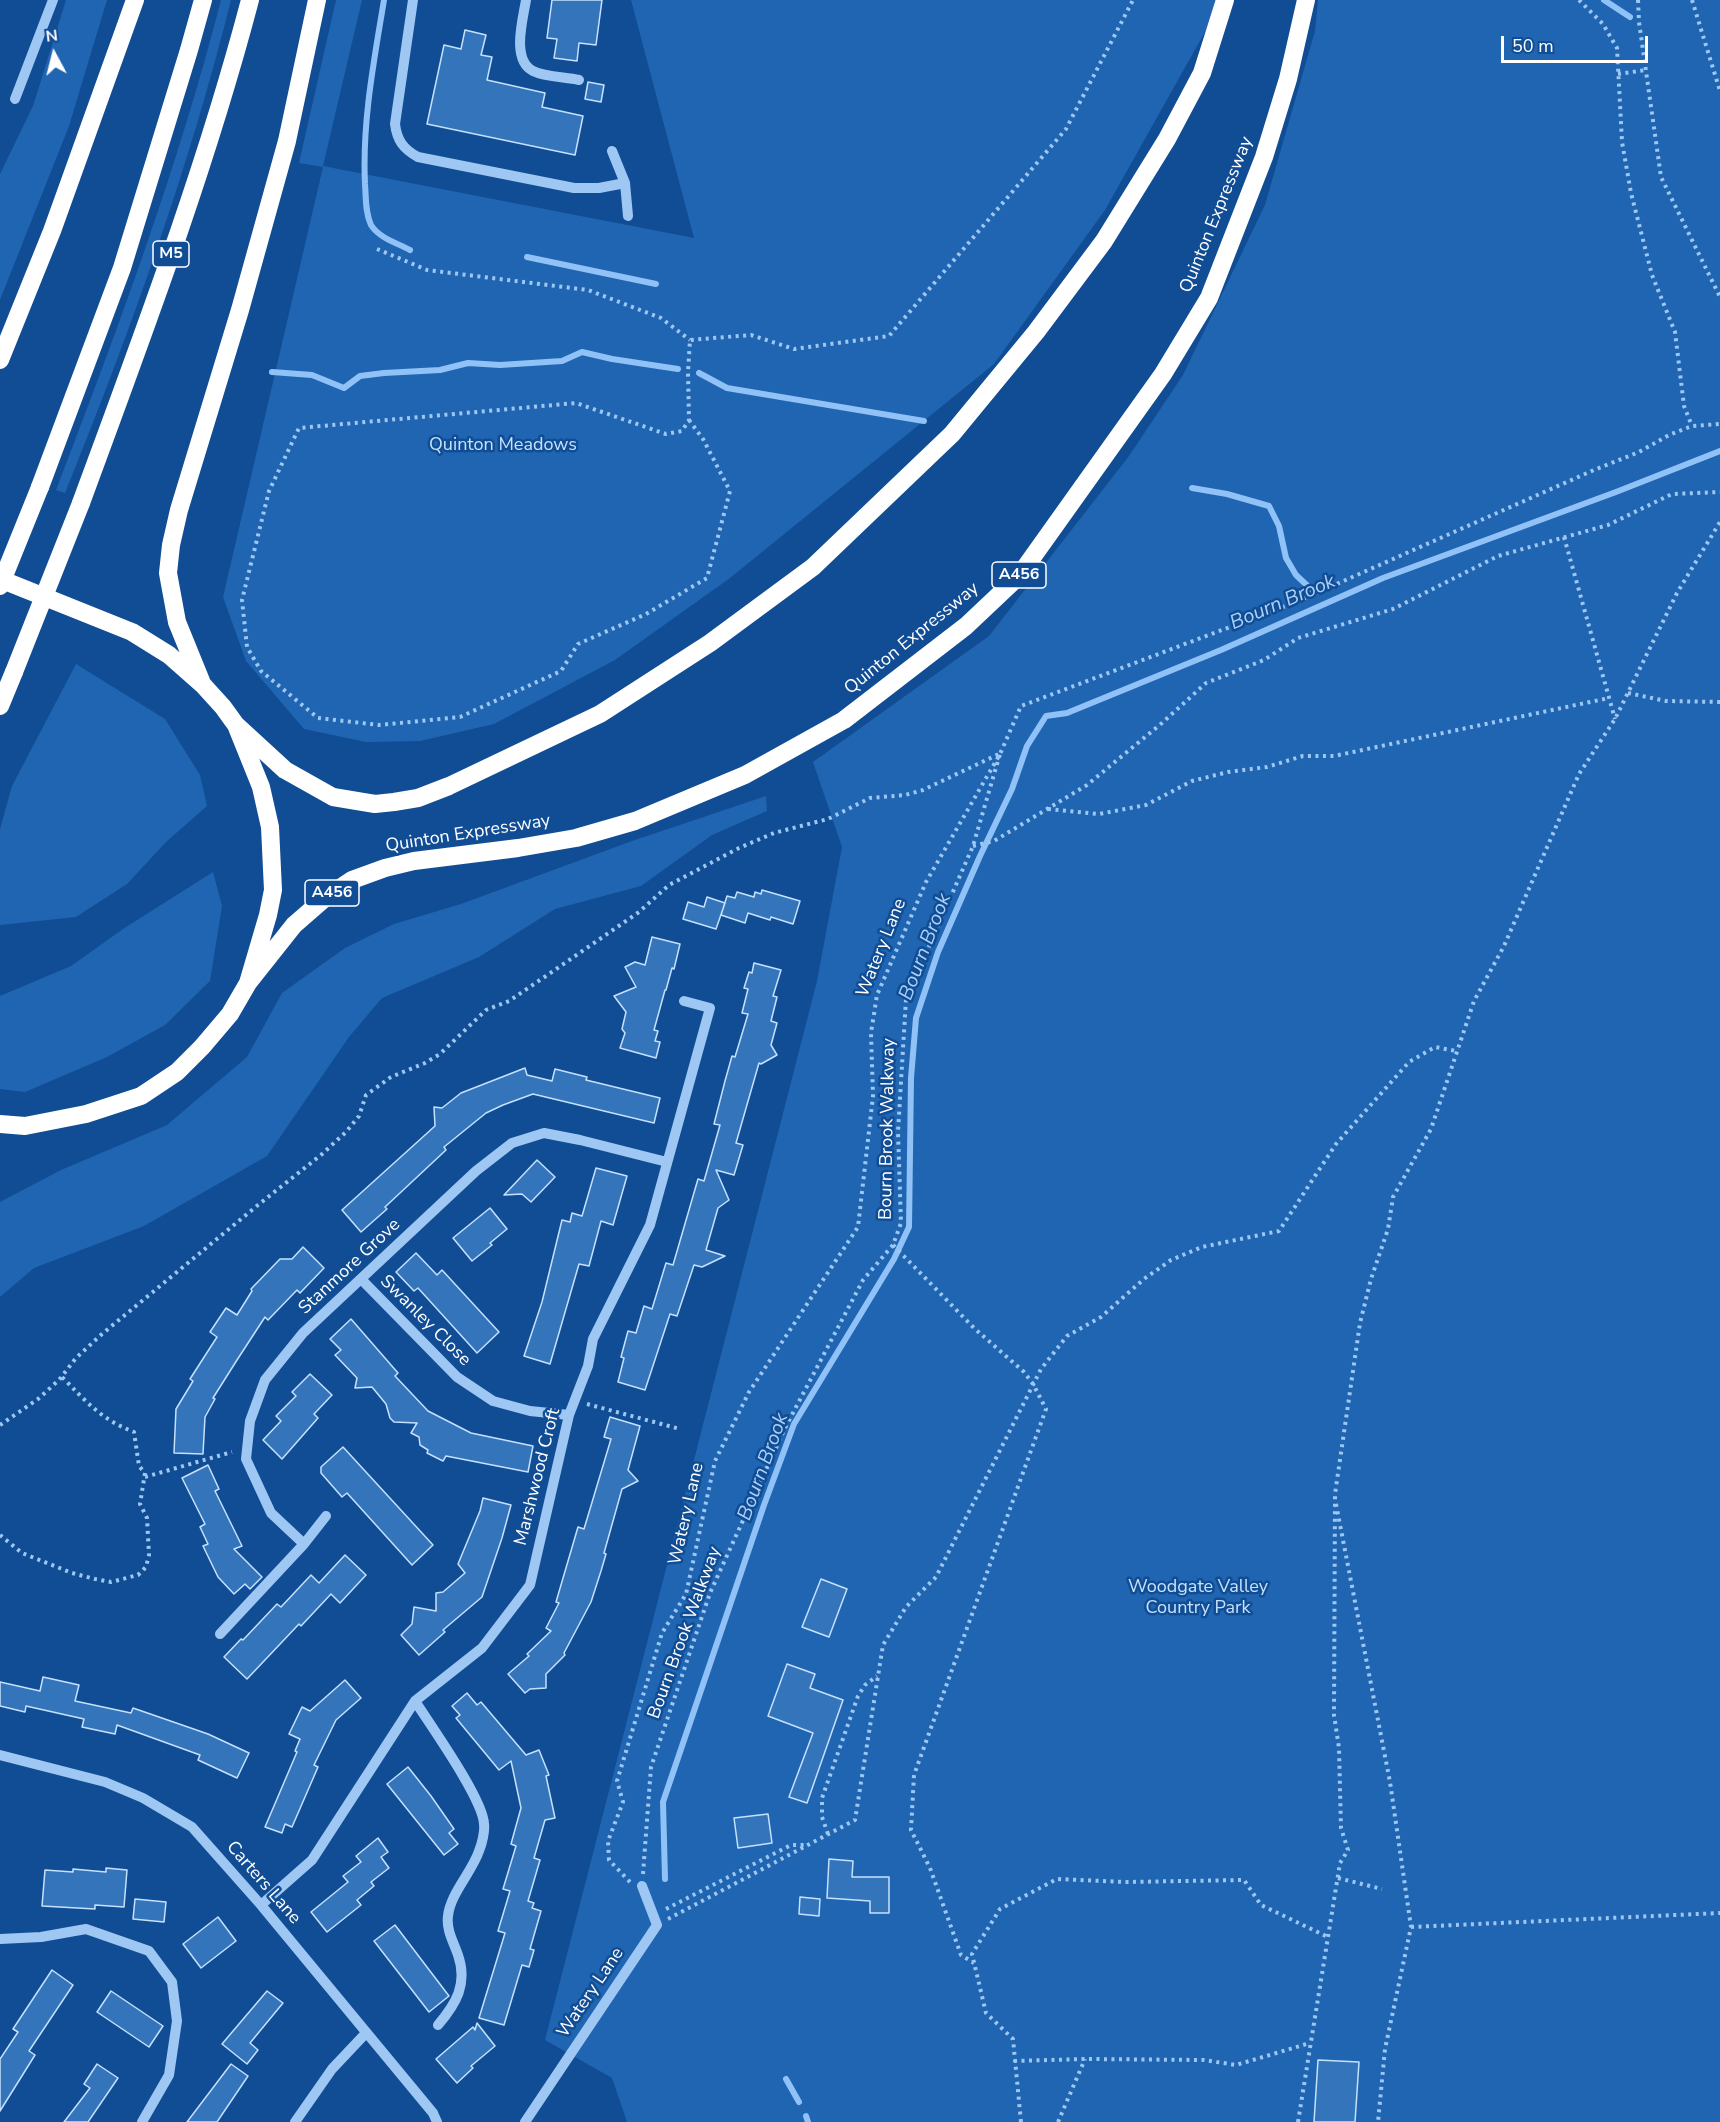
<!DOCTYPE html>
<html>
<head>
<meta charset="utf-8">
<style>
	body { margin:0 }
	#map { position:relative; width:1720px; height:2122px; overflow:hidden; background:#114d94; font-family:"Nunito Sans",sans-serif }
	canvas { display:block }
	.north { position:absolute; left:24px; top:24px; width:60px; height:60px; -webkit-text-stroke:4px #114d94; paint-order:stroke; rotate:353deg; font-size:16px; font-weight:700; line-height:24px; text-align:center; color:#fff }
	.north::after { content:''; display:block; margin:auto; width:21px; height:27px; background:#fff; clip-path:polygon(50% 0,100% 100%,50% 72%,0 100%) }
	.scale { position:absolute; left:1501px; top:36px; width:147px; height:27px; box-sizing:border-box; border:3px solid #fff; border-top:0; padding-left:8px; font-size:18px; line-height:21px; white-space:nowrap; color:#fff; -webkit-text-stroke:4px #114d94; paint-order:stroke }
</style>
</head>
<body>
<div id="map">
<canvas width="1720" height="2122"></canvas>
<div class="north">N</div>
<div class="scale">50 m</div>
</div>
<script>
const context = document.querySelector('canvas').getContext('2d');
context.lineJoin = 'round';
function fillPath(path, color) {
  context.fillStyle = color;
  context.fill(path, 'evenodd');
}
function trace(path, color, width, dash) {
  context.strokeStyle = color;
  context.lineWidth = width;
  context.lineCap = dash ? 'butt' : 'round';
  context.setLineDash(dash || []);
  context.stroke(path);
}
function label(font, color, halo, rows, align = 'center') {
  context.font = font + ' "Nunito Sans",sans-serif';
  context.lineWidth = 5;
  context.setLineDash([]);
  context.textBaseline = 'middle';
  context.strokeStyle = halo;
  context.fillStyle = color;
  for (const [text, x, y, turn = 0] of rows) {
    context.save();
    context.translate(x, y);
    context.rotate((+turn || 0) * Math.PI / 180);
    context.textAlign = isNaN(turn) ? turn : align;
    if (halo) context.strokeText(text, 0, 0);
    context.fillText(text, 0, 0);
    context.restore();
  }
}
fillPath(new Path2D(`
	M66,0H107L69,126L0,300V174L33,106Z
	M221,0H231C189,168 130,333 65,493L56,490C118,329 178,167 221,0Z
	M336,0H362L323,166L694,238L631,0H1216L1210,23L1105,210L994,364L730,578L615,660L494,724L420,741L366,742L304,729L246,661L223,597L323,167L299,163Z
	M1318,0H1720V2122H627L612,2078L545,2040L817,981L842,847L813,762L989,636L1129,456L1183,375L1265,205L1315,31Z
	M76,664L165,719L200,775L207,806L166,842L127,884L76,917L0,925V829L12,786Z
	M766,796L767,811L712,835L641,886L555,909L479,957L382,998L349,1037L267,1156L144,1226L34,1268L0,1297V1202L61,1170L167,1125L247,1057L282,993L345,948L394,924L461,904L632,841Z
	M213,872L222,906L210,981L165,1025L107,1057L25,1092L0,1089V996L71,966L123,929Z`), '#1f65b1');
trace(new Path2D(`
	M384,0C374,61 362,122 365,184C366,197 365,212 371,225C379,238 397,243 410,250
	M1604,0L1630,17
	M527,257L656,284
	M272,372L312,375L344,388L360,376L384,373L440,370L468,363L500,365L562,361L582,352L612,359L678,369
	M699,373L727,388L924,421
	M1192,488L1227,494L1269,506L1279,526L1286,558L1296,575L1312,590
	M665,1879L663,1802L764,1505L794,1424L894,1259L909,1227L911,1078L916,1018L938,952L980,856L1012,789L1027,746L1046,716L1067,713L1221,650L1383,578L1616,492L1720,451
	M786,2079L799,2102
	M806,2116L808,2122`), '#90c2f7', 6);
const building = new Path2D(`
	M552,0H602L596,45L579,43L577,61L554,58L557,39L547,38Z
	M465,30L486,35L481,55L492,57L487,80L545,93L542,107L583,116L575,155L427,124L444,45L461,49Z
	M588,82L604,85L601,102L585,99Z
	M762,890L800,901L793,924L771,917L770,920L748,913L745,923L721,915L727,896L735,898L737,892L754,897L755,892L761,894Z
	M707,897L725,903L716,929L683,919L688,902L704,907Z
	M652,937L680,944L674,969L672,968L666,990H665L654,1030L658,1031L655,1041L660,1042L656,1058L620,1048L625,1033L622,1029L626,1012L614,996L636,987L625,967L635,962L645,965Z
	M754,963L781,970L773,996L777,997L771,1021L777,1023L771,1045L777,1055L761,1064L759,1063L736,1143L743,1145L734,1175L716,1170L729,1200L718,1208L706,1250L725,1256L702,1267L694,1265L677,1316L670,1314L645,1390L618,1382L624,1358L621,1357L628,1331L636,1333L644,1306L652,1309L666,1263L673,1265L698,1179L704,1181L720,1125L714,1124L725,1081L732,1056L735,1057L748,1014L742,1013L748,989L744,988L749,972L752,973Z
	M525,1068L527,1075L552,1081L555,1069L587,1077L586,1080L660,1098L654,1123L533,1094L503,1105L486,1113L444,1147L446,1150L385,1207L387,1209L361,1232L342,1210L435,1126L434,1107L442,1108L461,1093Z
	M537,1160L555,1177L531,1202L522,1194L504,1195Z
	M596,1168L627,1176L613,1225L601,1221L589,1266L579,1264L550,1364L524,1356L542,1302L562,1220L570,1222L572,1213L582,1216Z
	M490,1208L507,1229L490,1243L492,1245L472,1261L453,1238Z
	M303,1247L324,1268L300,1293L297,1290L268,1320L265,1317L237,1360L213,1398L215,1399L205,1417L203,1454L174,1453L176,1409L193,1381L190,1379L217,1337L210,1332L226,1308L237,1315L252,1291L251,1289L280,1259H292Z
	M416,1253L437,1275L442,1270L499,1332L477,1353L418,1288L414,1291L396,1272Z
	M351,1319L398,1373L395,1376L428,1411L471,1433L533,1446L528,1472L446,1456L443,1461L427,1453L428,1450L420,1445L419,1437L411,1433L417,1423L394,1422L390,1418L386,1404L372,1387L355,1388L357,1378L335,1355L341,1350L330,1339Z
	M310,1374L332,1395L314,1414L318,1418L282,1459L263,1440L281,1421L276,1416L296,1396L292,1392Z
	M610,1417L640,1426L628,1470L638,1481L622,1489L604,1553L606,1554L601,1571L591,1602L564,1653L565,1655L546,1674V1688L530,1689L525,1693L508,1674L529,1656L527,1654L551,1631L546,1628L559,1603L556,1602L578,1527L584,1529L611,1439L604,1437Z
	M343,1447L433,1545L412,1565L347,1493L342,1497L321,1473V1467Z
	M208,1465L219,1489L215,1491L242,1546L234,1549L262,1577L250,1589L245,1584L234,1594L218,1577L203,1546L208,1544L200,1527L205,1524L182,1478Z
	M483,1498L511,1505L502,1538L482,1597L443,1630L445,1632L419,1655L401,1635L412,1624L414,1607L436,1611V1593L443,1592L465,1573L458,1564L480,1511Z
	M345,1555L366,1575L340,1603L331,1594L301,1626L299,1624L247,1679L224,1657L241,1639L243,1640L277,1604L281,1607L311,1575L319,1583Z
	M821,1579L847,1589L829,1637L802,1627Z
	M787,1664L815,1674L810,1688L843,1700L807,1803L789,1797L813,1733L768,1716Z
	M43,1677L79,1685L75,1701L131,1713L133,1708L208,1734L249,1753L237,1778L198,1760L200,1755L117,1725L115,1734L82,1727L84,1719L26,1706L25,1712L0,1706V1682L40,1691Z
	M345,1680L361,1698L336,1720L314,1765L318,1767L292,1827L285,1824L282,1833L265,1827L297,1752L295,1751L300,1739L289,1734L302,1707L310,1711Z
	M467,1693L477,1705L481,1702L526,1755L539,1750L549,1775L546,1776L555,1818L545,1820L534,1858L540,1860L528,1901L534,1903L532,1908L541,1911L530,1949L534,1950L529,1967L522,1965L504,2025L479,2018L505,1933L498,1931L510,1891L503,1889L516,1846L511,1844L521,1808L511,1761L499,1770L456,1718L460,1715L452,1706Z
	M408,1767L431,1796L454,1829L449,1833L458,1844L444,1855L387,1784Z
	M768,1814L772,1843L738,1848L734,1818Z
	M378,1838L388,1852L381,1857L389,1868L371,1882L374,1886L357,1900L361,1905L327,1932L311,1912L348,1882L343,1876L361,1862L356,1856Z
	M829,1859L853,1861L852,1877H889V1913H870V1901L827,1898Z
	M106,1868L127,1870L124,1907L95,1905V1909L42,1906L45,1870L73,1872V1869L106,1872Z
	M800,1897L820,1899L819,1916L799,1914Z
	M135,1899L166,1902L164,1922L133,1919Z
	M218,1917L236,1941L201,1968L183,1944Z
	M395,1925L449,1996L429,2012L374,1941Z
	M52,1970L73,1985L29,2051L35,2055L0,2111V2059L18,2032L13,2029Z
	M111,1991L163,2026L149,2047L97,2012Z
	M267,1991L283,2003L250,2043L258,2050L247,2064L222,2044Z
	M477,2023L495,2046L471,2066L473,2068L457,2083L436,2059L473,2027L475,2030Z
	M1318,2060L1359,2062L1355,2122H1314Z
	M97,2064L118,2078L88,2122H64L90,2088L84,2084Z
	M231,2064L248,2076L217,2122H187Z`);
fillPath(building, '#3474bb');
trace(building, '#c6e1fd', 1.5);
trace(new Path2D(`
	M1579,0L1603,24L1617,48L1622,142L1631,193L1652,275L1675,332L1684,406L1692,426
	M1638,0L1639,22L1661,177L1720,297
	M1692,0L1720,91
	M1618,74L1646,70
	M377,249L427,270L588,290L661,318L690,340
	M689,420L703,439L730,491L707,578L646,614L578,644L561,671L460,717L379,725L318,718L261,671L247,647L242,600L269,491L299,428L576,403L666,434L682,431L689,420L688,372L690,340L751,335L794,349L889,336L1066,129L1133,0
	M1564,537L1615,719
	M1628,693L1666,701L1720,702
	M1048,809L1099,814L1146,805L1192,781L1228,772L1267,767L1303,756H1334L1609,698
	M973,846L994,841L1087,785L1162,723L1206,683L1264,660L1298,638L1393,609L1498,556L1608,525L1672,494L1720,492
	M893,1245L974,1328L1024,1372L1033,1384L1046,1409L914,1775L911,1830L930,1868L961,1955L974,1963
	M587,1404L680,1429
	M0,1425L38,1399L59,1380L76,1358L102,1334L258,1205L321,1155L346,1132L359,1116L366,1095L391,1077L425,1063L440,1054L486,1010L509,1001L543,978L639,912L669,885L739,848L774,833L828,819L870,798L905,795L923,790L999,754
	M145,1477L232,1452
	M1336,1504L1390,1782L1411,1927L1385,2049L1378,2122
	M0,1535L22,1553L72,1573L95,1579L111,1582L138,1575L146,1567L149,1555L147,1518L140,1504L145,1473L139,1466L134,1432C100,1419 86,1401 62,1377
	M828,1834L822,1817V1798L858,1696L865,1685L877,1676
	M643,1874L651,1767L710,1593L785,1428L863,1280L893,1245L901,1223L898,1132L906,999L973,846L1000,754
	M1338,1878L1382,1889
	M630,1882L609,1860L608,1841L623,1802L617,1781L662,1633L686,1594L715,1461L749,1392L858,1227L873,1096L871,1033L877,995L926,882L1000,754L1021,706L1296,602L1594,470L1639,452L1669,435L1692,426L1720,424
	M666,1909L791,1845H805
	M668,1919L855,1820L883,1645L906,1607L936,1577L1041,1369L1067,1336L1101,1317L1144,1279L1171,1260L1202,1247L1279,1231L1336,1144L1409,1062L1435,1047L1456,1051
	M1411,1927L1720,1913
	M1014,2061L1085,2059L1204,2060L1236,2065L1310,2043
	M1021,2122L1013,2039L986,2013L972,1954L1000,1909L1057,1879L1126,1882L1244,1880L1261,1905L1328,1937
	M1058,2122L1085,2059
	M1298,2122L1340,1863L1348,1850L1341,1828L1339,1748L1334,1715L1335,1494L1360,1323L1371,1279L1388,1229L1393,1197L1431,1129L1474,1001L1504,946L1579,774L1615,719L1677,593L1720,522`), '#9fc7f3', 4, [3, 4.5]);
trace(new Path2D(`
	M413,0L395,124C397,140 403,149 418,157L574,188H599L625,183
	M526,0C523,19 511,60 533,71C545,77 565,77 579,80
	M15,99L53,0
	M612,151L625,183L628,216
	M361,1279L457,1377L493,1401L530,1411L569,1415
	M326,1516L304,1544L271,1513L246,1459L250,1421L265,1380L303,1333L476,1171L512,1143L544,1133L580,1140L667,1162
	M220,1634L304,1544
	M415,1701C431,1726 483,1799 484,1824C485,1831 482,1844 479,1851C472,1872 450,1894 448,1916C446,1930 454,1943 458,1955C468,1984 456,2004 438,2025
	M0,1755L105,1782L143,1798L192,1827L261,1905L433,2113L437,2122
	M261,1905L312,1860L415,1701L482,1648L530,1585L569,1415L588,1366L593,1339L650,1225L710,1008L684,1001
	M0,1939L41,1937L86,1929L149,1951L172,1982L177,2021L169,2075L142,2122
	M295,2122L332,2069L366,2033
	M525,2122L657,1925L642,1886`), '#9fc7f3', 10);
trace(new Path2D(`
	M0,360L52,231L135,0
	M40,487L122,268L189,50L203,0
	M81,503C142,337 205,171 250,0
	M0,579L132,632L169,655L203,685L223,707L236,725L261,787L270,827L273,890L268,915L248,983L230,1014L202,1047L177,1072L141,1096L86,1114L25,1126L0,1124
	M201,681L177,622L168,573L171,545L179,510L240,310L287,141L317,0
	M0,706L14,672
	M236,725L285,770L333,797L375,804L394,802L418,798L449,786L600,714L710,643L813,567L952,434L1036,332L1104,241L1167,139L1202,73L1225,0
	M248,983L294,925L325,898L352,880L385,868L414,861L518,848L576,838L635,821L745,775L844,720L966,626L1019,576L1163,374L1209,298L1264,157L1288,79L1306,0`), '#fff', 18);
trace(new Path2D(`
	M0,586L40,487
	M14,672L81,503`), '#fff', 18);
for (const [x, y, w] of [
	[171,254,36],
	[1019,575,54],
	[332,893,54]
]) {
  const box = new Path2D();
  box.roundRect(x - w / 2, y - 13, w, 26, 4.5);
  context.fillStyle = '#114d94';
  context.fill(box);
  trace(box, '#fff', 1.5);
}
label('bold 16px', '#fff', null, [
	["M5",171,254],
	["A456",1019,575],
	["A456",332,893]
]);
label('18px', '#fff', '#114d94', [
	["Quinton Expressway",1217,215,-68],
	["Quinton Expressway",912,639,-39],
	["Quinton Expressway",468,834,-9],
	["Watery Lane",882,948,-68],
	["Bourn Brook Walkway",888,1129,-89],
	["Stanmore Grove",350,1267,-43],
	["Swanley Close",425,1321,45],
	["Marshwood Croft",538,1477,-76],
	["Watery Lane",687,1514,-77],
	["Bourn Brook Walkway",685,1633,-70],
	["Carters Lane",263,1883,49],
	["Watery Lane",591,1993,-56]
]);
label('18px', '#c6e1fd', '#114d94', [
	["Quinton Meadows",503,446],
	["Woodgate Valley",1198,1588],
	["Country Park",1198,1609]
]);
label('italic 20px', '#abd1fa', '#114d94', [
	["Bourn Brook",1283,603,-23],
	["Bourn Brook",926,947,-69],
	["Bourn Brook",764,1467,-70]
]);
</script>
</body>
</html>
